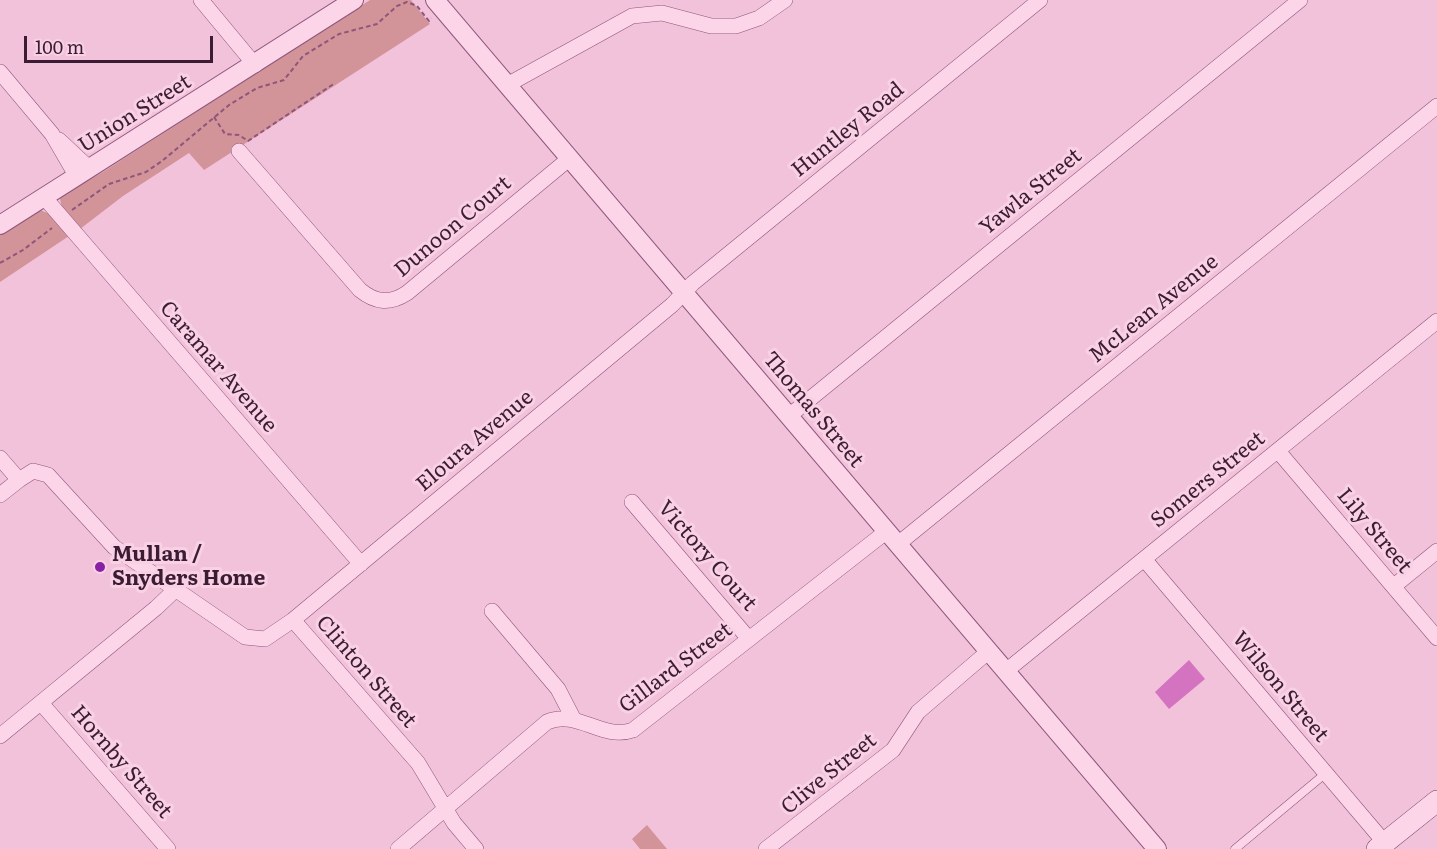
<!DOCTYPE html>
<html>
<head>
<meta charset="utf-8">
<style>
	body { margin:0 }
	#map { position:relative; width:1437px; height:849px; overflow:hidden; background:#f2c1da; font-family:Literata,serif }
	canvas { display:block }
	.scale { position:absolute; left:24px; top:36px; width:189px; height:27px; box-sizing:border-box; border:3px solid #3c1c33; border-top:0; padding-left:8px; font-size:18px; line-height:21px; white-space:nowrap; color:#3c1c33; -webkit-text-stroke:4px #f9d1e5; paint-order:stroke }
</style>
</head>
<body>
<div id="map">
<canvas width="1437" height="849"></canvas>
<div class="scale">100 m</div>
</div>
<script>
const context = document.querySelector('canvas').getContext('2d');
context.lineJoin = 'round';
function fillPath(path, color) {
  context.fillStyle = color;
  context.fill(path, 'evenodd');
}
function trace(path, color, width, dash) {
  context.strokeStyle = color;
  context.lineWidth = width;
  context.lineCap = dash ? 'butt' : 'round';
  context.setLineDash(dash || []);
  context.stroke(path);
}
function label(font, color, halo, rows, align = 'center') {
  context.font = font + ' Literata,serif';
  context.lineWidth = 6;
  context.setLineDash([]);
  context.textBaseline = 'middle';
  context.strokeStyle = halo;
  context.fillStyle = color;
  for (const [text, x, y, turn = 0] of rows) {
    context.save();
    context.translate(x, y);
    context.rotate((+turn || 0) * Math.PI / 180);
    context.textAlign = isNaN(turn) ? turn : align;
    if (halo) context.strokeText(text, 0, 0);
    context.fillText(text, 0, 0);
    context.restore();
  }
}
fillPath(new Path2D(`
	M370,0H411L430,24L204,170L189,153L123,196L80,229L62,208L60,199L63,194L103,172Z
	M40,210L50,214L69,236L0,282V233Z
	M647,825L667,849H640L632,839Z`), '#d29399');
fillPath(new Path2D(`
	M1189,660L1205,679L1169,709L1155,692Z`), '#d473c0');
const service = new Path2D(`
	M1235,849L1326,773`);
const minor = new Path2D(`
	M201,0L255,65
	M0,72L52,134L77,177
	M507,85L632,16L662,13L711,26H736L759,18L785,0
	M59,140L90,169
	M239,151L360,290C376,303 390,304 407,293L570,158
	M44,197L361,564
	M789,416L1300,0
	M1278,451L1437,638
	M0,458L19,480L33,471L48,475L114,547L245,637L265,639L293,620L418,763L454,823L476,849
	M0,495L19,480
	M632,502L749,639
	M898,544L1437,106
	M1144,559L1385,843
	M1394,586L1437,551
	M492,611L558,689L573,718
	M293,620L672,305L693,283L1040,0
	M1006,671L1437,321
	M41,703L168,849
	M0,736L156,608L175,590
	M398,849L547,722C578,709 602,741 633,730L887,531
	M766,849L893,750L918,712L989,651`);
const tertiary = new Path2D(`
	M435,0L1157,849
	M0,225L354,0`);
const secondary = new Path2D(`
	M1377,849L1437,801`);
trace(service, '#8e567c', 9);
trace(minor, '#8e567c', 16);
trace(tertiary, '#8e567c', 20);
trace(secondary, '#703a60', 22);
trace(new Path2D(`
	M214,117L225,134L239,135L248,141L335,83
	M72,210L109,184L146,172L162,161L229,105L257,88L284,80L303,56L339,34L377,24L397,6L407,2L417,6L429,21L431,18
	M0,263L23,250L52,228`), '#8e567c', 2, [4.5, 3]);
trace(service, '#fcd5e9', 8);
trace(minor, '#fcd5e9', 15);
trace(tertiary, '#fcd5e9', 18);
trace(secondary, '#fcd5e9', 21);
for (const [x, y, r, color] of [
	[100,567,6,"#8720a3"]
]) {
  const dot = new Path2D();
  dot.arc(x, y, r, 0, 2 * Math.PI);
  context.fillStyle = color;
  context.fill(dot);
  trace(dot, '#f9d1e5', 2);
}
label('21px', '#3c1c33', '#f9d1e5', [
	["Union Street",135,114,-32],
	["Huntley Road",848,130,-39],
	["Yawla Street",1031,192,-39],
	["Dunoon Court",453,227,-40],
	["McLean Avenue",1154,309,-39],
	["Caramar Avenue",218,367,49],
	["Thomas Street",813,410,50],
	["Eloura Avenue",475,441,-40],
	["Somers Street",1208,480,-39],
	["Lily Street",1374,531,50],
	["Victory Court",707,556,49],
	["Gillard Street",676,668,-37],
	["Clinton Street",366,672,49],
	["Wilson Street",1280,687,50],
	["Hornby Street",121,762,49],
	["Clive Street",829,774,-39]
]);
label('bold 21px', '#3c1c33', '#f9d1e5', [
	["Mullan /",112,555],
	["Snyders Home",112,579]
], 'left');
</script>
</body>
</html>
